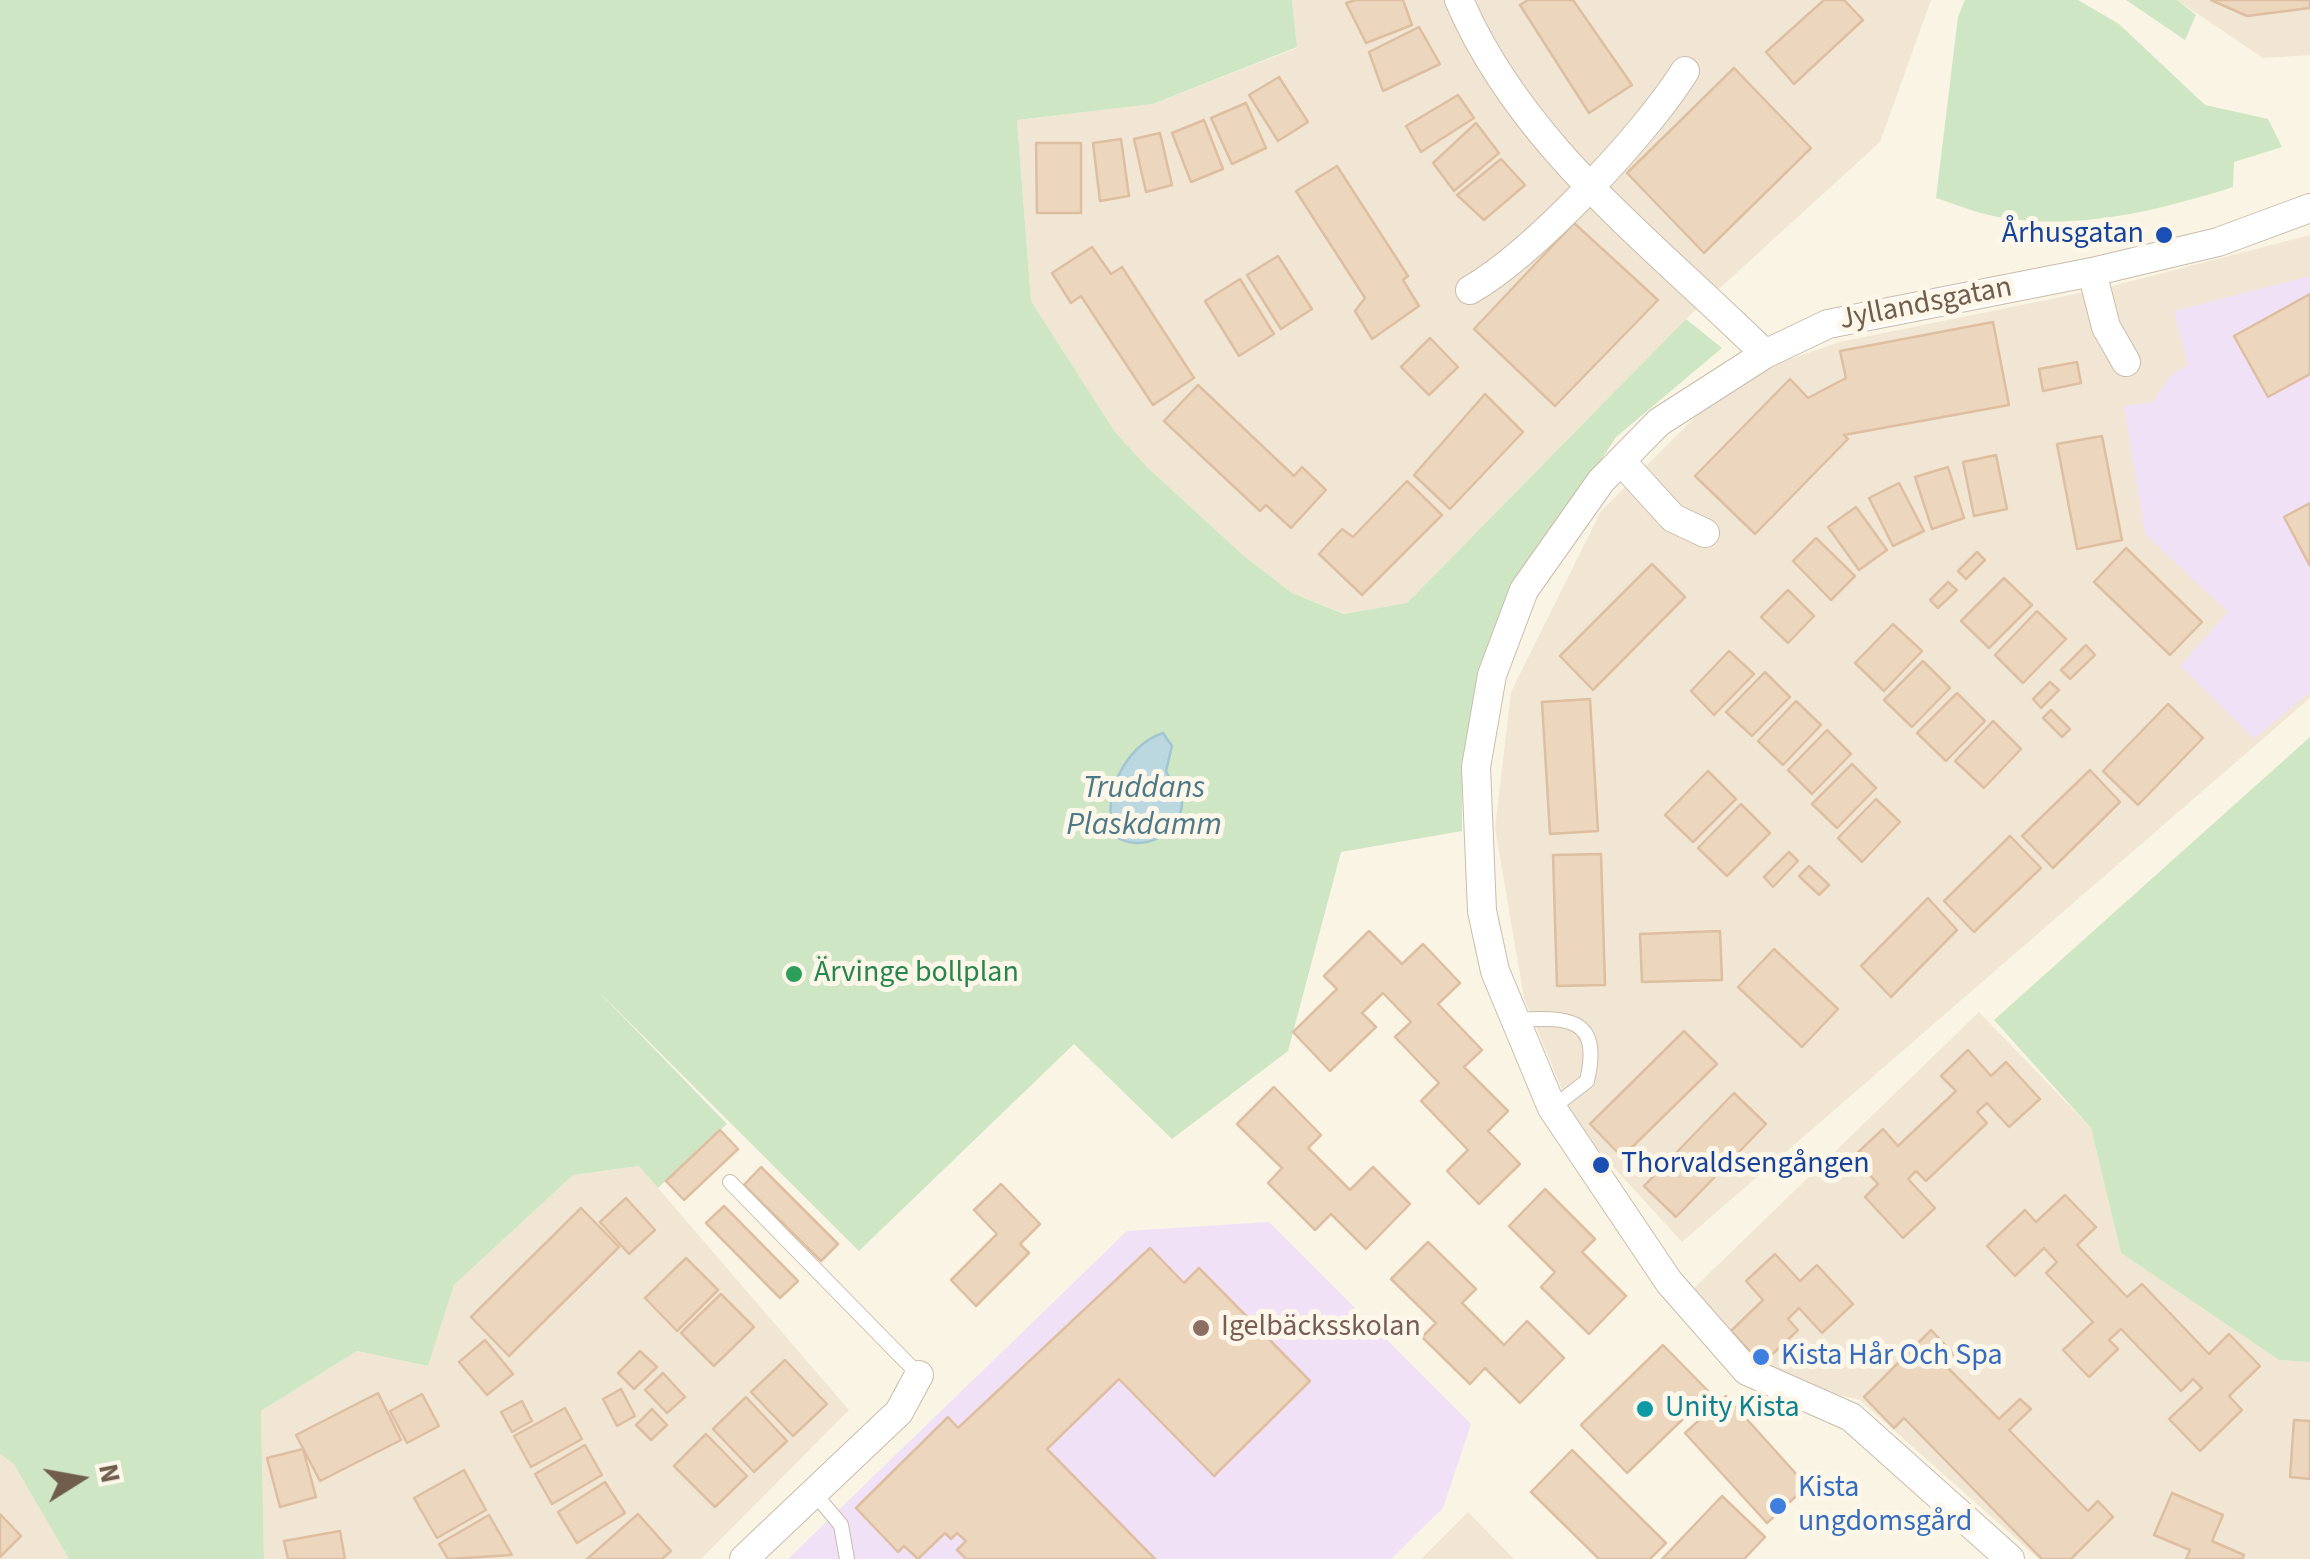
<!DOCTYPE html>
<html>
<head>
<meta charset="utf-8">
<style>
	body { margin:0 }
	#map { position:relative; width:2310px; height:1559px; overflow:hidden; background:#faf4e4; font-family:"Source Sans 3",sans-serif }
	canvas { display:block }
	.north { position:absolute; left:30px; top:1429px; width:100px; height:100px; -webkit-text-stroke:8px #fdf7ea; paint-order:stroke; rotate:79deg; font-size:28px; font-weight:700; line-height:40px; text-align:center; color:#705d4c }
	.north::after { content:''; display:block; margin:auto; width:35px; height:45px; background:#705d4c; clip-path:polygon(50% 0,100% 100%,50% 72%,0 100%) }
</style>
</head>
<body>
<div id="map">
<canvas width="2310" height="1559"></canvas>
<div class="north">N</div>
</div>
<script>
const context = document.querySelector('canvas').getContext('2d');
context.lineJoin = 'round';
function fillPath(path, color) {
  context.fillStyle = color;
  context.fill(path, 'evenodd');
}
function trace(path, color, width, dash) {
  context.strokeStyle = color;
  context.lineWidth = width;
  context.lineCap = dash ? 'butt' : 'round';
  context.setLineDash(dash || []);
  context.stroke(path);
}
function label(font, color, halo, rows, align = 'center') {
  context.font = font + ' "Source Sans 3",sans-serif';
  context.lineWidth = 10;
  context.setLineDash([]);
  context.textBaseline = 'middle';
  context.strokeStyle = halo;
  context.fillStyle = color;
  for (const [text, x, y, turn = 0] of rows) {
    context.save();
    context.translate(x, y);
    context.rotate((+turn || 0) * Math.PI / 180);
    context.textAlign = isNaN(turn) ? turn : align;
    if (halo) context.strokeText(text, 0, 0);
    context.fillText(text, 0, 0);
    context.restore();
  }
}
fillPath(new Path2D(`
	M1292,0H1931L1880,142L1686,319L1407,603L1345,614L1292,593L1244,556L1148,468L1115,432L1031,301L1017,120L1153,104L1297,48Z
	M2177,0H2310V55L2263,58Z
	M2310,235V698L1682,1242L1578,1128L1524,998L1495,828L1511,692L1601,511L1703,409L1778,363L1840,342L2105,288Z
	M1979,1012L2091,1128L2121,1253L2279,1360L2310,1362V1559H2039L1860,1400L1776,1380L1729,1346L1692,1290Z
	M639,1166L849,1410L701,1559H264L261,1411L357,1351L428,1366L454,1285L573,1175Z
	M0,1454L13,1463L69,1559H0Z
	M1468,1512L1514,1559H1421Z`), '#f1e6d3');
fillPath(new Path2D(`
	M2310,276V692L2254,739L2180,666L2228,612L2145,534L2124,406L2153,402L2172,374L2188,365L2174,311Z
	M1269,1222L1471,1424L1443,1508L1391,1559H788L1127,1231Z`), '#f0e1f6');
fillPath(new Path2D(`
	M0,0H1292L1297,47L1153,104L1017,120L1031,301L1115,432L1148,468L1244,556L1292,593L1344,614L1407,603L1686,319L1722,348L1616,437L1503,609L1480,679L1462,785V831L1341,852L1288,1051L1172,1139L1074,1044L859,1251L594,987L727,1124L658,1188L639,1166L573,1175L454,1285L428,1366L357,1351L261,1411L264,1559H69L13,1463L0,1454Z
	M1965,0H2078L2119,24L2205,105L2268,119L2282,147L2234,162L2233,187C2160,210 2081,230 2004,218C1981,215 1958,205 1936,198L1958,17Z
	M2126,0H2177L2196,15L2185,40Z
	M2310,737V1362L2279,1360L2121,1253L2091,1128L1994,1020Z`), '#cee6c4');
const water = new Path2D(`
	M1163,733L1172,746L1166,771C1170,781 1181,789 1182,801C1183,835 1141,854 1115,836C1100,798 1124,746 1163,733Z`);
fillPath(water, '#bbd8e1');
trace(water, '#a2c5d2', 2.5);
const building = new Path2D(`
	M1356,0H1403L1412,25L1366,43L1346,3Z
	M1528,0H1573L1632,85L1589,113L1520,5Z
	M1824,0H1844L1863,20L1794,84L1766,52Z
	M2211,0H2310V8L2247,16Z
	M1419,27L1440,64L1383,91L1369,52Z
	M1734,68L1811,148L1704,253L1627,173Z
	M1279,77L1308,122L1278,141L1249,95Z
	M1458,95L1474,118L1421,152L1406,126Z
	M1246,103L1266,148L1232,164L1211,118Z
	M1204,120L1223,169L1191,182L1172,133Z
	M1476,123L1499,153L1454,191L1433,163Z
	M1160,133L1172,185L1146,192L1134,139Z
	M1121,139L1129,196L1100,201L1093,143Z
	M1036,143H1081V213H1037Z
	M1501,159L1525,185L1484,220L1457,195Z
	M1337,166L1408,276L1403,280L1419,306L1372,339L1355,311L1365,298L1296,191Z
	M1574,223L1658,300L1555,406L1474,329Z
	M1092,247L1111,274L1122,267L1194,378L1153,405L1081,296L1071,303L1052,273Z
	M1278,256L1312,309L1281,329L1247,275Z
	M1240,279L1274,334L1239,356L1205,301Z
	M2310,294V374L2268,397L2234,336Z
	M1993,322L2009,405L1844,435L1848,439L1755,534L1695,476L1790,379L1808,398L1846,378L1840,351Z
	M1430,338L1458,367L1429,395L1401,367Z
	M2077,362L2081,383L2043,391L2039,369Z
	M1198,385L1294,476L1302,467L1326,490L1291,528L1266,505L1260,511L1164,421Z
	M1485,394L1523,432L1450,509L1414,475Z
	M2102,436L2122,540L2077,549L2057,444Z
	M1996,455L2007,509L1974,516L1963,462Z
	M1948,467L1964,518L1932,529L1915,477Z
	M1407,481L1442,515L1362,595L1319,554L1342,529L1353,537Z
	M1899,483L1924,531L1893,546L1869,498Z
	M2310,503V566L2284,517Z
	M1856,507L1887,550L1859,570L1828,527Z
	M1816,538L1855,576L1831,600L1793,561Z
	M2126,548L2202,622L2170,655L2094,582Z
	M1977,552L1985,560L1966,579L1958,571Z
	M1652,564L1685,597L1593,690L1560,656Z
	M2004,578L2032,605L1989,648L1961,621Z
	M1948,582L1957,590L1938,608L1930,600Z
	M1788,590L1814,616L1788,643L1761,617Z
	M2037,611L2066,639L2023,683L1995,655Z
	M1893,624L1922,651L1884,691L1855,663Z
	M2086,645L2095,655L2070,679L2061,670Z
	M1729,651L1754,674L1714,715L1691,691Z
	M1923,661L1950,688L1912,727L1884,700Z
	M1765,672L1790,697L1752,736L1726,712Z
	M2050,682L2059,690L2041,708L2033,699Z
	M1957,693L1985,721L1946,761L1917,733Z
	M1590,699L1598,831L1550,834L1542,702Z
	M1796,701L1821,725L1783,765L1758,741Z
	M2168,704L2203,738L2138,805L2103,771Z
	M2051,710L2070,729L2062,737L2043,718Z
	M1993,721L2021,749L1984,788L1955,761Z
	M1827,730L1851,754L1812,794L1788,770Z
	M1852,764L1876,788L1837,828L1812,804Z
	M2090,770L2120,802L2053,868L2022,836Z
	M1708,771L1736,799L1693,842L1665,815Z
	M1876,799L1900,822L1862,862L1838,838Z
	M1741,804L1770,833L1727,876L1698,848Z
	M2010,836L2041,868L1974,932L1944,901Z
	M1789,852L1798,861L1773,887L1764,877Z
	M1601,854L1605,985L1557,986L1553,855Z
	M1809,866L1829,885L1819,895L1799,876Z
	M1928,898L1957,930L1891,997L1861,966Z
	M1369,931L1402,964L1423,944L1460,983L1438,1004L1482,1050L1464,1067L1508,1111L1488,1131L1520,1164L1479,1204L1447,1171L1468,1150L1421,1101L1439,1083L1395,1037L1411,1022L1383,993L1362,1013L1376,1027L1330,1071L1293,1032L1337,989L1324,976Z
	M1720,931L1722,980L1642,982L1640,934Z
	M1774,949L1838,1009L1802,1047L1738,987Z
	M1684,1031L1717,1064L1622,1157L1590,1124Z
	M1968,1050L1991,1076L2006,1062L2040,1099L2009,1127L1987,1103L1977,1112L1987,1123L1926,1181L1916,1171L1908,1179L1935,1208L1903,1238L1865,1197L1878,1184L1853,1157L1883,1129L1898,1146L1956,1091L1941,1076Z
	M1274,1087L1321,1135L1308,1148L1350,1190L1373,1167L1410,1204L1366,1249L1331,1214L1315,1230L1268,1183L1282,1168L1237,1124Z
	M1734,1093L1766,1124L1676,1217L1644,1186Z
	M720,1130L738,1149L684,1200L666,1181Z
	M761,1167L838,1244L821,1261L744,1185Z
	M1001,1184L1040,1224L1020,1244L1029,1253L976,1306L951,1280L997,1234L974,1210Z
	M1545,1189L1595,1239L1582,1252L1626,1296L1589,1334L1541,1287L1555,1272L1509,1226Z
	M2065,1195L2096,1227L2077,1245L2127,1297L2142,1284L2209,1354L2229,1334L2260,1366L2229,1396L2242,1410L2200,1451L2169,1419L2202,1388L2193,1379L2181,1391L2121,1329L2109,1340L2118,1349L2089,1377L2063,1350L2093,1322L2046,1273L2057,1262L2044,1248L2015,1276L1987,1246L2025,1210L2036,1222Z
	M626,1198L655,1230L629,1254L600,1222Z
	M724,1206L798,1281L780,1298L706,1223Z
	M581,1208L619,1247L509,1356L471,1317Z
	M1428,1242L1476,1289L1462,1303L1504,1345L1527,1321L1564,1358L1520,1403L1485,1368L1470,1384L1422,1337L1436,1323L1391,1279Z
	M1150,1248L1184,1283L1199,1268L1310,1381L1214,1476L1119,1379L1047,1449L1155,1559H966L957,1550L966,1541L957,1533L951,1539L945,1533L918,1559L904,1546L898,1552L856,1508L948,1417L958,1428Z
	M1775,1254L1800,1281L1817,1265L1853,1304L1822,1333L1799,1308L1788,1319L1798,1330L1762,1364L1731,1331L1763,1300L1746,1281Z
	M686,1258L718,1290L677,1331L645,1298Z
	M721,1294L754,1327L714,1366L681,1333Z
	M1931,1330L1957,1357L1947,1367L1999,1419L2020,1399L2031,1409L2009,1430L2088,1511L2098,1501L2113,1517L2071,1559H2042L1904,1418L1894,1428L1864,1397Z
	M485,1340L513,1374L487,1395L459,1362Z
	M1663,1345L1710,1393L1627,1473L1581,1425Z
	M640,1351L657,1367L634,1389L618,1373Z
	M785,1360L827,1404L793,1436L751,1392Z
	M663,1373L685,1397L667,1413L645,1390Z
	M621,1389L635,1416L617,1426L603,1399Z
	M378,1393L401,1440L320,1481L296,1435Z
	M422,1394L439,1426L407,1443L390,1411Z
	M1726,1396L1807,1486L1767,1523L1685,1433Z
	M746,1397L787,1441L754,1472L713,1429Z
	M522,1401L532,1421L512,1432L501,1412Z
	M565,1408L582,1439L531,1467L514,1436Z
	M652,1409L667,1425L651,1440L636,1425Z
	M2294,1420L2310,1421V1479L2290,1477Z
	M706,1434L747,1476L715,1507L674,1466Z
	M585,1445L602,1475L552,1504L535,1474Z
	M303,1449L316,1497L280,1507L267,1458Z
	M1572,1450L1666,1543L1650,1559H1599L1531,1492Z
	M464,1470L486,1510L437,1538L414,1498Z
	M605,1482L625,1513L577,1543L558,1512Z
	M2172,1493L2223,1515L2212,1541L2244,1555L2242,1559H2186L2190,1550L2154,1535Z
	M1722,1496L1765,1537L1744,1559H1662Z
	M0,1514L21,1536L0,1557Z
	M638,1514L671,1551L662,1559H587Z
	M489,1515L512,1555L448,1559L439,1544Z
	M340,1531L345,1559H288L284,1541Z`);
fillPath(building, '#edd6be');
trace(building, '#debea0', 2.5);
const service = new Path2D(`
	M1513,1020C1568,1017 1602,1016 1587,1081L1552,1108
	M730,1182L919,1375
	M814,1493L841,1525L847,1559`);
const minor = new Path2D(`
	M1459,0C1522,147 1654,244 1765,354
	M2092,272L2106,327L2126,362
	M1470,290C1534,253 1645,135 1685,71
	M1622,462L1673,518L1705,533
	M744,1559L899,1412L919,1375
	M2010,1559L1851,1417L1747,1371L1669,1282L1552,1108L1495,971L1482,911L1476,767L1492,675L1524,590L1601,481L1659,422L1765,354L1828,324L2092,272L2218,242L2310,208`);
trace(service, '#cabcac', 16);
trace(minor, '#cabcac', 30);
trace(service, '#fff', 14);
trace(minor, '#fff', 28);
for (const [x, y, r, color] of [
	[2164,235,10,"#1a4fb4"],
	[794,974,10,"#2e9e5b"],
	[1601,1165,10,"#1a4fb4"],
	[1201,1328,10,"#8d6e63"],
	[1761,1357,10,"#3f7fe0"],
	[1645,1409,10,"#0f9aa8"],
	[1778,1506,10,"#3f7fe0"]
]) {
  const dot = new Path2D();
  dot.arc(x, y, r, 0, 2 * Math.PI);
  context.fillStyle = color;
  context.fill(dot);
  trace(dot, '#fdf7ea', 4);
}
label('30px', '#164399', '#fdf7ea', [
	["Århusgatan",2144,235],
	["Thorvaldsengången",1621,1165,"left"]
], 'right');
label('30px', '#705d4c', '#fdf7ea', [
	["Jyllandsgatan",1926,305,-11]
]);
label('30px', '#27864d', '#fdf7ea', [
	["Ärvinge bollplan",814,974]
], 'left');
label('30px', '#785e54', '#fdf7ea', [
	["Igelbäcksskolan",1221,1328]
], 'left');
label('30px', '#366cbe', '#fdf7ea', [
	["Kista Hår Och Spa",1781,1357],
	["Kista",1798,1489],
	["ungdomsgård",1798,1523]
], 'left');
label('30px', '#0d838f', '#fdf7ea', [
	["Unity Kista",1665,1409]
], 'left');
label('italic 32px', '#4c7888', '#fdf7ea', [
	["Truddans",1144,790],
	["Plaskdamm",1144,827]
]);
</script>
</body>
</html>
